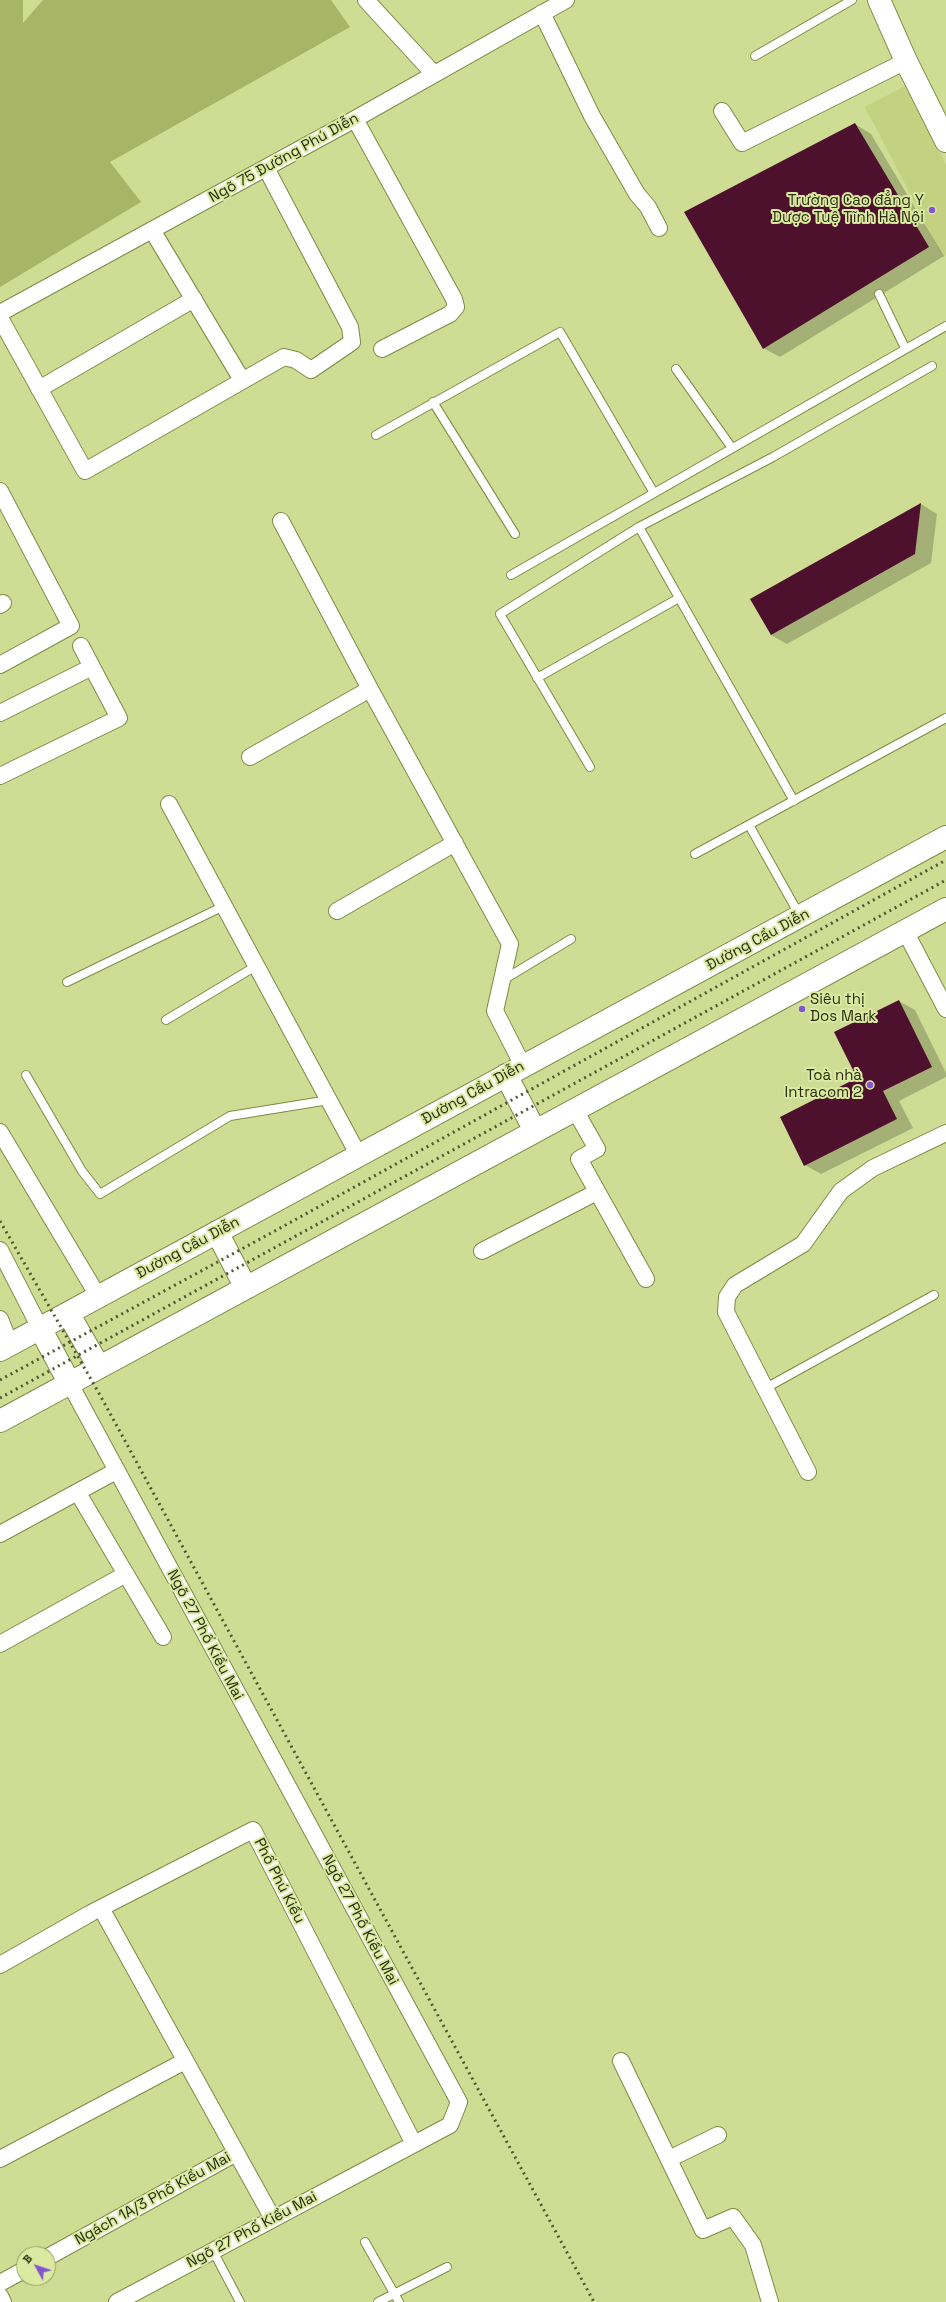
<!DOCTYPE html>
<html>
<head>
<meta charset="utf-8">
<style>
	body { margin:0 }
	#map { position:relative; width:946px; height:2302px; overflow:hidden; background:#cfdc94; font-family:"Space Grotesk",sans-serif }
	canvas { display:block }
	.north { position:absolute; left:16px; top:2246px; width:40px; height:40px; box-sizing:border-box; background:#dce9a1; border:1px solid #949e67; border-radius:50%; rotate:310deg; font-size:11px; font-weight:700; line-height:16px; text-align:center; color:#282d10 }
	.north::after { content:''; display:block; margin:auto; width:14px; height:18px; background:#8256d0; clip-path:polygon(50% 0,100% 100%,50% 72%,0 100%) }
</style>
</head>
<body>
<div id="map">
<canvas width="946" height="2302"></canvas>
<div class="north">B</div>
</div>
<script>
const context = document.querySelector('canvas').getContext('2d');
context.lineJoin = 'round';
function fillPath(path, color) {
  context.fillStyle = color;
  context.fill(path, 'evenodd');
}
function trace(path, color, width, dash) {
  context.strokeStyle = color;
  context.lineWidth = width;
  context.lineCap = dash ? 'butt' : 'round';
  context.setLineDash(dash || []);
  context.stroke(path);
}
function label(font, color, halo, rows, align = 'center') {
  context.font = font + ' "Space Grotesk",sans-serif';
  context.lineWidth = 4;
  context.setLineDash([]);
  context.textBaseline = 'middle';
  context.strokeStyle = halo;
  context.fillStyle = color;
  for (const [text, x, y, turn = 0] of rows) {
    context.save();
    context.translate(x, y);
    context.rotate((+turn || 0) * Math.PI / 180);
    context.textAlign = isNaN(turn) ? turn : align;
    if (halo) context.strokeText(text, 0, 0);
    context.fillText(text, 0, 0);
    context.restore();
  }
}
fillPath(new Path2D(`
	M905,86L946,165V255L943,257L865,107Z`), '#c3d181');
fillPath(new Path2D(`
	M0,0H23V23L43,0H331L350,27L110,162L141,202L0,287Z`), '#a8b566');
fillPath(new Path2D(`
	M855,124L871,134L944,256L780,357L763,348Z
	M921,504L937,514L931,563L787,644L771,635L752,600Z
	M899,1001L915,1010L946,1073V1077L899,1101L913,1128L821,1174L805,1165L858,1079Z`), '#0003');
fillPath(new Path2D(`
	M855,123L929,247L763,349L684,212Z
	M921,503L915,554L771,635L750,599Z
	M899,1000L932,1067L883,1091L897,1119L804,1166L780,1117L857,1078L834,1032Z`), '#4d112d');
const lane = new Path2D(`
	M755,56L852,0
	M879,294L905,348
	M676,369L732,448
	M433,402L515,534
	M376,435L560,332L654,493
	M639,527L773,457L932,366
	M511,575L946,326
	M537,678L679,598
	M590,767L500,614L639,527L794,801
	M749,825L800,916
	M695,854L946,718
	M503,980L571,939
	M67,982L224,906
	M166,1020L256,966
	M26,1075L82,1171L100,1194L230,1116L329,1100
	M764,1389L934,1295
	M365,2242L399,2302
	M213,2251L240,2302
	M378,2302L447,2267`);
const street = new Path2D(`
	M366,0L434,74
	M542,13L592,116L637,194L648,207L659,228
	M722,111L742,143L906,61
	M355,119L454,299L456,307L450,314L382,349
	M152,230L242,380
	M0,313L355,119L566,0
	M0,318L85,471L284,357L296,360L311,370L352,342L350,327L266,168
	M39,389L194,299
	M0,491L71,626L0,665
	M281,521L370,689L510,944L495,1011L523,1066
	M0,605L3,603
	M0,713L92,667L81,646
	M250,757L370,689
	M0,776L119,718L92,667
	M169,804L359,1156
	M337,911L455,843
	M905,931L946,1009
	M575,1110L597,1149L579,1159L646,1279
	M0,1132L98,1296
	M0,1250L40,1328
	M482,1251L597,1192
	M0,1319L10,1344
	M70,1384L459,2102L450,2125L117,2302
	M808,1472L726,1312L727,1297L735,1285L803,1244L841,1191L873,1168L946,1133
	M78,1493L163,1637
	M0,1534L116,1471
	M0,1644L126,1574
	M101,1908L273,2219
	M0,1965L91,1913L253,1830L414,2144
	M621,2061L703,2230L733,2217L753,2245L770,2302
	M0,2159L185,2061
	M669,2159L718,2135
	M48,2257L236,2153
	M0,2283L24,2270
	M0,2296L3,2302`);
const secondary = new Path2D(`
	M879,0L906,61L946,141`);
const highway = new Path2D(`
	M506,1075L535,1131
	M217,1232L246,1288
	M68,1313L99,1367
	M40,1328L70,1384
	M0,1350L946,837
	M0,1421L946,909`);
trace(lane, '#7f8a45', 10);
trace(street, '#7f8a45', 18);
trace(secondary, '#7f8a45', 24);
trace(highway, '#7f8a45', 24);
trace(lane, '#fff', 8);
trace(street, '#fff', 16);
trace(secondary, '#fff', 22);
trace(highway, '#fff', 22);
trace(new Path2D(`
	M0,1221L100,1395L594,2302
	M0,1380L273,1232L946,860
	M0,1398L946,880`), '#525931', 3, [2, 4]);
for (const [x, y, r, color] of [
	[932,210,4,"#8256d0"],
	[802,1009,4,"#8256d0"],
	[870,1085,4,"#8256d0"]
]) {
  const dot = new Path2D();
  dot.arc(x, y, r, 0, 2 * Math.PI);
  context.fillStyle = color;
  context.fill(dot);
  trace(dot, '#dce9a1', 1.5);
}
label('15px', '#282d10', '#dce9a1', [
	["Ngõ 75 Đường Phú Diễn",284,158,-29],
	["Đường Cầu Diễn",758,940,-28],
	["Đường Cầu Diễn",473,1093,-29],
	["Đường Cầu Diễn",188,1248,-28],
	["Ngõ 27 Phố Kiều Mai",205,1635,62],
	["Phố Phú Kiều",279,1881,63],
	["Ngõ 27 Phố Kiều Mai",360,1920,62],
	["Ngách 1A/3 Phố Kiều Mai",153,2199,-29],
	["Ngõ 27 Phố Kiều Mai",252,2230,-28]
]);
label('15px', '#282d10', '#dce9a1', [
	["Trường Cao đẳng Y",924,201],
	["Dược Tuệ Tĩnh Hà Nội",924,218],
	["Siêu thị",810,1000,"left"],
	["Dos Mark",810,1017,"left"],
	["Toà nhà",862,1076],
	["Intracom 2",862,1093]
], 'right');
</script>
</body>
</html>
